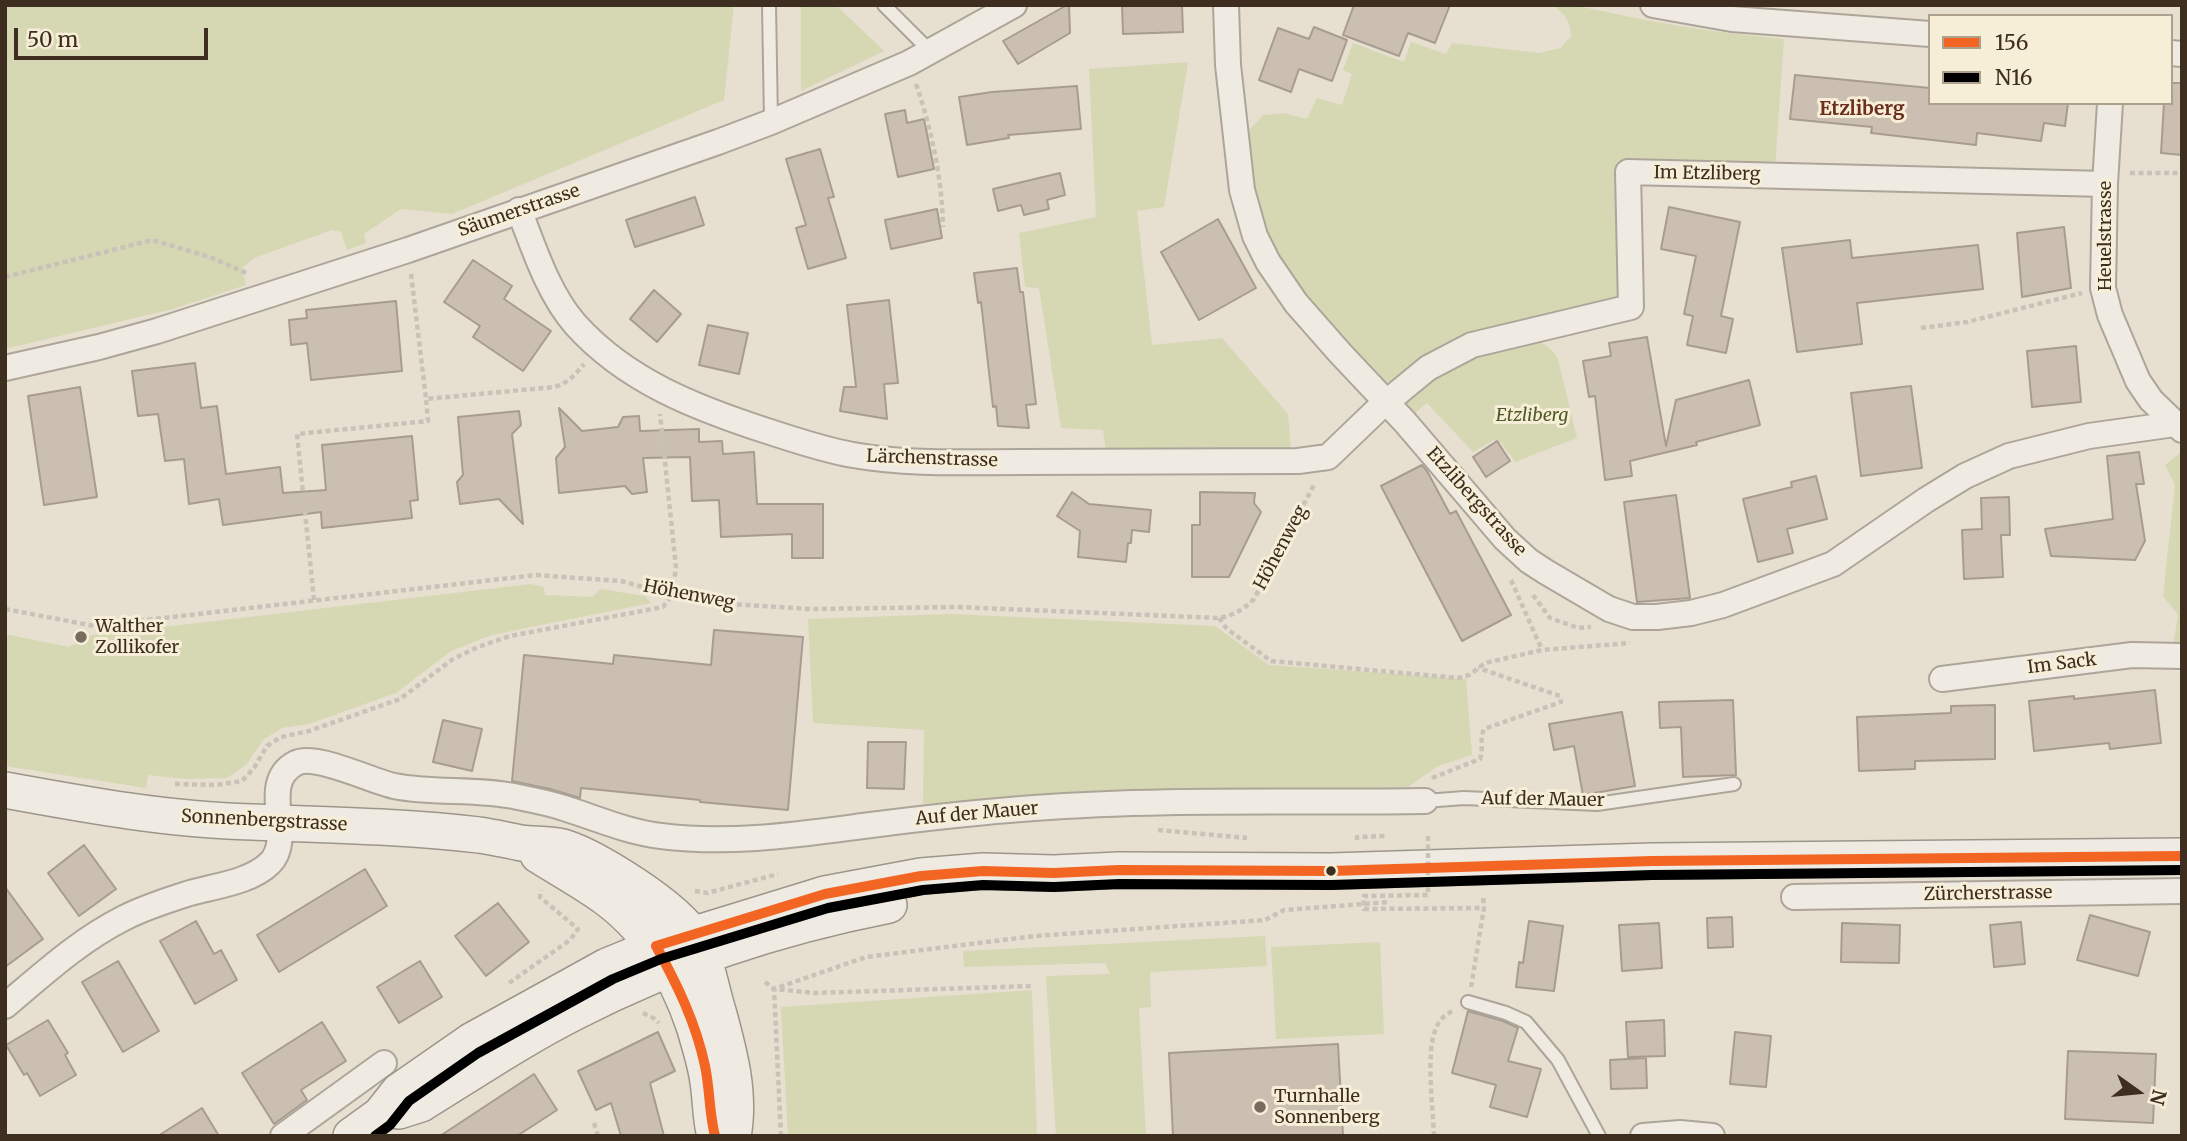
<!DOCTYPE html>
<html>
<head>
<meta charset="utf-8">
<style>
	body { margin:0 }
	#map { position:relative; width:2187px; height:1141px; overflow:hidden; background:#e7e0d1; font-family:Merriweather,serif }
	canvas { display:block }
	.frame { position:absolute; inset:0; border:7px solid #3d2e20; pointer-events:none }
	.legend { position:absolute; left:1928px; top:14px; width:245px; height:91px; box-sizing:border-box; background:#f7eed8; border:2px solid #ada18e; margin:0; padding:9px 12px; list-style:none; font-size:21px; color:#3d2e20 }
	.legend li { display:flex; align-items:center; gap:14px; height:35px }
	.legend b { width:35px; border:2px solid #ada18e }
	.north { position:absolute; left:2103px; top:1057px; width:70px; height:70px; -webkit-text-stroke:5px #f7eed8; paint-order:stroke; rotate:105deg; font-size:19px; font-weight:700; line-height:28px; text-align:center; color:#3d2e20 }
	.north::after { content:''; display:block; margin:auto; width:24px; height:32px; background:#3d2e20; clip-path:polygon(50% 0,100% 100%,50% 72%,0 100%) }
	.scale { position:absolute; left:14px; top:28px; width:194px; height:32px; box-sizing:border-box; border:4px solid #3d2e20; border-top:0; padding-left:9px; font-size:21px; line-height:24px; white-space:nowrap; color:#3d2e20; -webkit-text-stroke:5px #f7eed8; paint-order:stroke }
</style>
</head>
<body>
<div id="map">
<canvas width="2187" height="1141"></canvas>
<div class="frame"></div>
<ul class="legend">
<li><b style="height:9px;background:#f26522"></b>156</li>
<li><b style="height:9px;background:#000"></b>N16</li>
</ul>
<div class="north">N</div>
<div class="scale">50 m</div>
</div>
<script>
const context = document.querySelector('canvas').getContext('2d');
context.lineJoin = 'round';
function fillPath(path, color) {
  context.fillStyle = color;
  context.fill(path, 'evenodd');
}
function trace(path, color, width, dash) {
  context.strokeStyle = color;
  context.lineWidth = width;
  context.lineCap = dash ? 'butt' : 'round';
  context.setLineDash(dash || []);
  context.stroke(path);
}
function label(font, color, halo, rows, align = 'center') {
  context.font = font + ' Merriweather,serif';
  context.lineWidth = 6;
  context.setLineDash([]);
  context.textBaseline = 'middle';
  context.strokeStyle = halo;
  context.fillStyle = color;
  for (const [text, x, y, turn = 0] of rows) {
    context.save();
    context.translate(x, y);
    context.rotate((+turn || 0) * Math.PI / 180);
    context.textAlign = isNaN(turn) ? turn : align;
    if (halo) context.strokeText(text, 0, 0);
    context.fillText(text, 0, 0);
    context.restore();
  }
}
fillPath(new Path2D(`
	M5,5H734L724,100L452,214L401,209L364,234L366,243L347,250L341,232L332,230L254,258L242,268L246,285L173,309L5,349Z
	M801,5H836L884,51L801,91Z
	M1556,5C1584,5 1608,13 1635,18C1685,28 1734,34 1784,39L1775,168L1617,161L1625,285L1621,301L1402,375L1386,383L1373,379C1337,336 1289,291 1265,240C1250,207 1248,170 1245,135L1263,115L1284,113L1307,119L1317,98L1342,105L1352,74L1343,70L1353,43L1404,62L1411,42L1446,54L1452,43L1539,53L1561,48L1571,36C1570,22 1566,15 1555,7Z
	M1188,62L1164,207L1137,211L1152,345L1222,338L1288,414L1291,450L1106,451L1103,430L1061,428L1039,288L1025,287L1019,233L1096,217L1089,69Z
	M1535,340C1546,345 1552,348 1558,359L1577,438L1515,462L1502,444L1494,440L1473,452L1427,403L1409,418L1407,410V400L1434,376L1485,352Z
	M2180,453L2182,455V646H2173L2178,615L2163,596L2175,485L2165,465Z
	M531,584L544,587L545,595L592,597L600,589L645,596L651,603L492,635L451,651L396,693L309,724L282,728L263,740L247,764L227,778L186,779L148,775L146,788L5,766V634L69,647L86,636Z
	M951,614L1215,626L1269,665L1466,679L1472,755L1438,766L1408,787L923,804L924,730L813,723L808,619Z
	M1265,936L1267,966L1150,972L1151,1007L1139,1008L1146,1136H1056L1046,976L1110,974L1105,963L964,967L963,951Z
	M1380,942L1384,1034L1276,1039L1271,947Z
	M1032,990L1037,1136H788L781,1007Z`), '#d6d7b3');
const building = new Path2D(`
	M1067,5H1069L1070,33L1018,64L1003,41Z
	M1122,5H1182L1183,32L1123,34Z
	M1354,5H1450L1435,43L1408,33L1399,56L1343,35Z
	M1314,27L1347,40L1332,81L1299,69L1291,92L1259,80L1278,28L1309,39Z
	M1795,75L1930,88V103H2068L2065,126L2044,123L2041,141L1977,133L1976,145L1871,133L1872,127L1790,119Z
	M2171,83H2182V155L2161,153L2164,103H2171Z
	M1077,86L1081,129L1008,135L1009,138L967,145L959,97L992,92Z
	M905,110L907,123L924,119L934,169L898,177L885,114Z
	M820,149L834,197L828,198L846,258L808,269L796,228L806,225L786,159Z
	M1060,173L1065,195L1047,200L1049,209L1024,215L1021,205L998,211L993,189Z
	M695,197L704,225L635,247L626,220Z
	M1669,207L1740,222L1721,316L1733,319L1726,353L1687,345L1693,316L1684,314L1696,256L1661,249Z
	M937,209L942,238L891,249L885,220Z
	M1218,219L1256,288L1199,320L1161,252Z
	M2064,227L2071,288L2022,297L2017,233Z
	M1850,240L1852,258L1978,245L1983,289L1857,303L1862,344L1797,352L1782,248Z
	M473,260L512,286L504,299L551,331L523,371L473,337L480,326L444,302Z
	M1017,268L1020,292H1023L1036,404L1026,405L1029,428L998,426L996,406L993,407L981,302L978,303L974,273Z
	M654,290L681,314L657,342L630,319Z
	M889,300L898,383L884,384L887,419L840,411L844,387H856L847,305Z
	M396,301L402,371L311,380L307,343L291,345L289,320L307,318L306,310Z
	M708,325L748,333L739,374L699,365Z
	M1647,337L1666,446L1676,400L1749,380L1760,425L1696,442L1697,445L1630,461L1632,476L1605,480L1595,396L1589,397L1583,361L1611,356L1609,343Z
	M2076,346L2081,402L2032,407L2027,351Z
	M195,363L201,408L217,406L226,474L280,467L283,493L326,490L322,445L412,436L418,500L410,501L412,518L322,528L321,512L223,525L219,499L189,504L184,459L165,461L158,414L138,416L132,371Z
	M1911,386L1922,468L1861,476L1851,393Z
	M80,387L97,497L44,505L28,396Z
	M559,408L582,431L618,427L623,417L639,416L640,431L699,429V442L722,441L723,454L754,452L757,504H823V558H792V534L721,537L719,500L692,501L690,457L643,458L647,492L632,494L625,486L559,493L556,458L565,447Z
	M519,411L521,425L512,434L523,524L499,499L460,504L457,482L463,475L458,417Z
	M1497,441L1510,461L1486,477L1473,457Z
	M2139,452L2144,484H2136L2145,541L2135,560L2051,556L2045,529L2113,519L2107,456Z
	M1422,465L1427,471L1450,514L1456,511L1511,615L1462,641L1381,486Z
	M1816,476L1827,519L1787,529L1793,553L1758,562L1743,499L1792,487L1791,482Z
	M1072,492L1089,504L1151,510L1149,532L1132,530L1131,543H1128L1126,562L1078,557L1080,531L1057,516Z
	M1200,492L1255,493L1254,503L1261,512L1229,577H1192V525H1200Z
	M1676,495L1690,598L1637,602L1624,502Z
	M2009,497L2010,535H2001L2003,577L1964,579L1962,530L1982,529L1981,498Z
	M714,630L803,637L788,810L700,802V800L581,788L580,798L550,789L512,781L524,655L613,664L614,655L711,665Z
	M2155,690L2161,743L2110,749L2109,743L2034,751L2029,701L2074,696V699Z
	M1733,700L1736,775L1683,777L1681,727L1660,728L1659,702Z
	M1995,705V759L1915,761V769L1859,771L1857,717L1951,713V706Z
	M1622,712L1635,786L1583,795L1574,746L1554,750L1549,724Z
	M443,720L482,729L472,771L433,762Z
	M868,742H906L904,789L867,788Z
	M84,845L116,889L79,916L48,873Z
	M365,869L387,906L279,972L257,935Z
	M5,887L43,939L5,967Z
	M498,903L529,942L486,976L455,936Z
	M2090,915L2150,932L2138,976L2077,960Z
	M1732,917L1733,947L1708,948L1707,918Z
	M196,921L214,954L221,950L237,980L195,1004L160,941Z
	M1529,921L1563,926L1554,991L1516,987L1519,962L1523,963Z
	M2021,922L2025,964L1994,967L1990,925Z
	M1659,923L1662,968L1622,971L1619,925Z
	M1842,923L1900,925L1899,963L1841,962Z
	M118,961L159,1031L123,1052L82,982Z
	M420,961L442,997L399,1023L377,987Z
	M1468,1011L1503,1021L1518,1028L1508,1061L1541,1069L1527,1117L1490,1107L1496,1085L1452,1073Z
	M48,1020L68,1053L65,1055L76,1075L40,1096L27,1073L24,1075L6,1045Z
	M1664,1020L1665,1056L1628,1057L1626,1022Z
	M322,1022L346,1061L301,1090L307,1100L274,1124L242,1073Z
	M658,1032L675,1071L650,1083L664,1136H621L611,1103L596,1110L578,1071Z
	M1735,1032L1771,1036L1766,1087L1730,1084Z
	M1338,1044L1343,1136H1173L1169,1053Z
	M2068,1051L2156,1054L2153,1123L2065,1119Z
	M1646,1058L1647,1088L1611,1089L1610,1060Z
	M534,1074L557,1110L517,1136H440Z
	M202,1108L219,1136H158Z`);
fillPath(building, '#cbbfb2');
trace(building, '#a89c90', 2);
const service = new Path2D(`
	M769,5L771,122
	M884,5L931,52
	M1425,801L1464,798L1597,804L1734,784
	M1468,1002L1506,1013L1526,1022L1558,1060L1599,1136`);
const minor = new Path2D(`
	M1226,5L1228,65L1242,190L1255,236L1268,262L1296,303L1340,353L1405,422L1505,539L1529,561L1546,572L1609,609L1633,617H1657L1691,613L1723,605L1833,564L1926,500L1965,476L2009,456L2089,436L2182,423
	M1653,5L1732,19L1930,34
	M2171,53L2182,54
	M2110,103L2105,184L2103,288L2110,315L2138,381L2151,400L2182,430
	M519,210C534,248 548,293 575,324C626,381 696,408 767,431C795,440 824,450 853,455C909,465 967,462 1023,462C1114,462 1206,462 1298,461L1328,457L1377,410L1428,368L1472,345L1631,307L1628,172L2105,184
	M5,368L99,347L157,331L408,250L718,142L771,122L909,63L1014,5
	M1942,679L2132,655L2182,656
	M1794,897L2182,891
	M5,1006C43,974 80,940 124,918C145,907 168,900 190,893C215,886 251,882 270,863C296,837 257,783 296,763C315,753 371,781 394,786C434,794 477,788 518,797C533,800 549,803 564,808C596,818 627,832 661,836C732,845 801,834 871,825C925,818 980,812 1034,808C1165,798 1295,803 1425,801
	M283,1136L384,1063
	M1643,1136L1680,1133L1712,1136`);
const secondary = new Path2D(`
	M5,790C87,805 169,820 252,822C327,825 404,826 479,835C493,837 507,840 521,843C535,845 549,843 563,847C596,857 675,907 693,936C707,958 710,986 718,1011C729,1051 741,1094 733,1136
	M538,855C560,869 584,882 606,898C656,935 686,991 701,1050C704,1061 707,1072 708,1082C711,1100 710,1118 715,1136
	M399,1111L421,1104C473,1072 523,1038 577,1011C674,961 782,926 889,905
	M351,1136L380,1115L399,1091L471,1041L607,966L656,946L825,894L921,876L983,871L1054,873L1119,870L1331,871L1652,861L2182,856`);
trace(service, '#ada599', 16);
trace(minor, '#ada599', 28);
trace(secondary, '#9c958a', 38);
trace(new Path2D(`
	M916,84C932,131 942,178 943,227
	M2130,173H2182
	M411,274L426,399
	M5,277L152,240L210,257L249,274
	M1921,328L1967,322L2082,293
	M1511,580L1542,650
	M1533,595L1550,618L1578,628L1591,627
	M314,600L297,434L428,421L426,399L554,387C568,383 575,375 584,364
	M5,609L94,626L536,575L621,581L672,595L712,603L811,609L958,607L1219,618C1234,615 1243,610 1254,599L1315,483
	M1219,618L1227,629L1271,661L1458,678L1469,675L1485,663L1542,650L1630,643
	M1432,778L1480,759C1484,749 1479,739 1484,729L1561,702L1560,696L1478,668
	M175,784L216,785L242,781L254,768L267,746L281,737L309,731L400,699L453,659L478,647L510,636L663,607L672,595L676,568L660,414
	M1158,830L1247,838
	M1357,840V837L1386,836
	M695,891L707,893L778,874
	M765,982L774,989L815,993L1031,986
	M509,983L570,940L578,929L540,897L541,890
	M1471,987L1484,908L1483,895
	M643,1013L655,1019L659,1023
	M594,1123L598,1136
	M781,1136L774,989L866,957L1035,936L1265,920L1284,910L1390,902
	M1434,1136C1433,1110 1426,1053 1435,1031C1438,1021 1444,1015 1453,1011`), '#c8c2b9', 4.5, [5, 3.5]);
trace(service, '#efebe3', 12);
trace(minor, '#efebe3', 24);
trace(secondary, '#efebe3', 35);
trace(new Path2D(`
	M1428,836V895L1364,896V909L1484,908`), '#c8c2b9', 4.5, [5, 3.5]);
trace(new Path2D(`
	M656,946L825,894L921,876L983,871L1054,873L1119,870L1331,871L1652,861L2182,856
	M656,946C677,984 696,1023 705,1066C710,1089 709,1113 715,1136`), '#f26522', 10);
trace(new Path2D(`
	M375,1136L390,1125L409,1101L478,1053L613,979L661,959L828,908L923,890L983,885L1054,887L1119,884L1331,885L1652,875L2182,870`), '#000', 10);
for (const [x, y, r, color] of [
	[81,637,7,"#786c5e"],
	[1331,871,6,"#3d2e20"],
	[1260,1107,7,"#786c5e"]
]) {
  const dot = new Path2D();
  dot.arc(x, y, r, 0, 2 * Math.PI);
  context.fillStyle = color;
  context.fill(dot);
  trace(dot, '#f7eed8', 2.5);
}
label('18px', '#3d2e20', '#f7eed8', [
	["Im Etzliberg",1707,174,1],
	["Säumerstrasse",519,211,-19],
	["Heuelstrasse",2106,236,-90],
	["Lärchenstrasse",932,459,2],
	["Etzlibergstrasse",1476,502,48],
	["Höhenweg",1281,548,-62],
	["Höhenweg",689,595,11],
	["Im Sack",2062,664,-7],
	["Auf der Mauer",1543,800,1],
	["Auf der Mauer",977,814,-5],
	["Sonnenbergstrasse",264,821,3],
	["Zürcherstrasse",1988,894,-1]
]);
label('italic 18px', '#4d5a26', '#f7eed8', [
	["Etzliberg",1532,416]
]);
label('18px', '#3d2e20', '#f7eed8', [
	["Walther",95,627],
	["Zollikofer",95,648],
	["Turnhalle",1274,1097],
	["Sonnenberg",1274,1118]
], 'left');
label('bold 19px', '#6b2e1e', '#f7eed8', [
	["Etzliberg",1862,110]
]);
</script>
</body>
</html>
